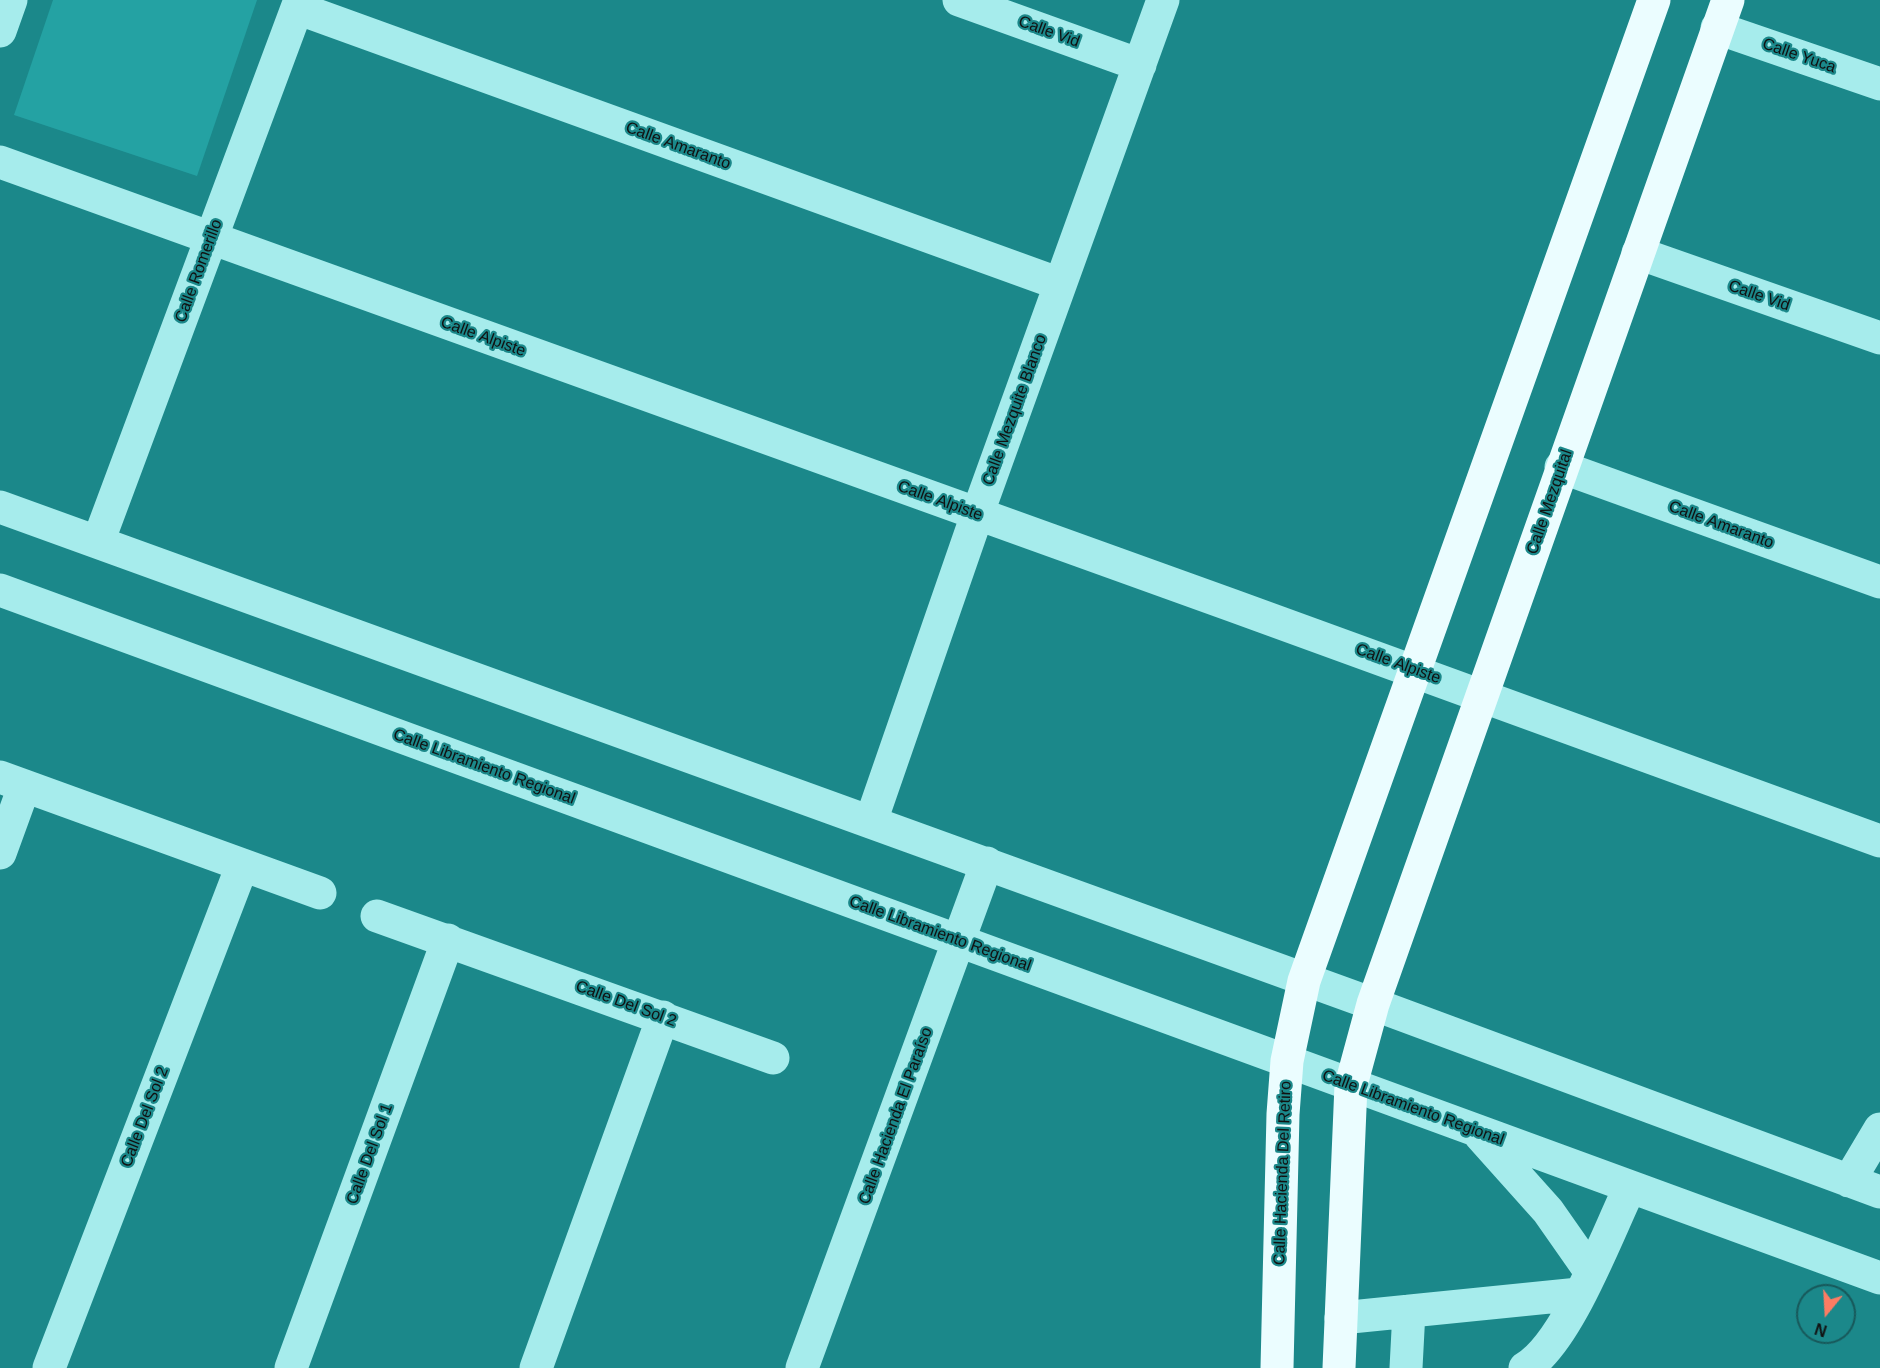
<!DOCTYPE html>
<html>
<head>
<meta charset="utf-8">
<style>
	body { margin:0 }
	#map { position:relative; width:1880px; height:1368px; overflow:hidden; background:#1b888a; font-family:Helvetica,sans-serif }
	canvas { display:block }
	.north { position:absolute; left:1796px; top:1284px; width:60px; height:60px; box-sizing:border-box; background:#1b888a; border:2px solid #17585a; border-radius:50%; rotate:198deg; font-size:16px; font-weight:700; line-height:24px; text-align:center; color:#111 }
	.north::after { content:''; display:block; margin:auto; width:21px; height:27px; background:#fd7c63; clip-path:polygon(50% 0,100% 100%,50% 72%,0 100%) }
</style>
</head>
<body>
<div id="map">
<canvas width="1880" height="1368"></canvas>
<div class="north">N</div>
</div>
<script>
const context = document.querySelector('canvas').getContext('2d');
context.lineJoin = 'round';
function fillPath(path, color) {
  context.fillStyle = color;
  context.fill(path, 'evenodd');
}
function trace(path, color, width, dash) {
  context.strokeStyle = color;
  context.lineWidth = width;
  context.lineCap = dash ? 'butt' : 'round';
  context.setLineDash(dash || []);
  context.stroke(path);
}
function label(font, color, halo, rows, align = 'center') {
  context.font = font + ' Helvetica,sans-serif';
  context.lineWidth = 4.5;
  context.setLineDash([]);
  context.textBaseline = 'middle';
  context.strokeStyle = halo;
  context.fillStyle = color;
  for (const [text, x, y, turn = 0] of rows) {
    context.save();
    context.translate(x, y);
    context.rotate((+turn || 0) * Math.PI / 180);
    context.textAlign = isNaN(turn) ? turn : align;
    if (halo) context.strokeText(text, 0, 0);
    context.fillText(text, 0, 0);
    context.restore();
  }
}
fillPath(new Path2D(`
	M53,0H257L197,176L14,115Z`), '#24a2a3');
trace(new Path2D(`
	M959,0L1140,65
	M297,8L1060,284
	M1717,28L1880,84
	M0,31L11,0
	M0,162C626,391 1255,610 1880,841
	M1638,253L1880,338
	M1561,467L1880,582
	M0,507L1373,1004L1880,1192
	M98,542L300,0
	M0,590L1880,1278
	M0,777L320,893
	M871,821L977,515L1163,0
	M0,853L24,787
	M377,916L773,1058
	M1480,1135L1548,1211L1590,1271
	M1849,1181L1880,1129
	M1341,1318L1579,1294
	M49,1368L242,866
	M291,1368L448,940
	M536,1368L663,1017
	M802,1368L987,863
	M1406,1368L1409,1311
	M1525,1368C1567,1344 1608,1232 1630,1187`), '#a6ecec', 33);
trace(new Path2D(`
	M1277,1368L1283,1114L1287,1061L1304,981L1654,0
	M1339,1368L1351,1085L1373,1004L1728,0`), '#ebfdff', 33);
label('16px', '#111', '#1b888a', [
	["Calle Vid",1049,32,20],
	["Calle Yuca",1799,56,19],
	["Calle Amaranto",678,146,20],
	["Calle Romerillo",199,271,-70],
	["Calle Vid",1759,296,19],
	["Calle Alpiste",483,337,20],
	["Calle Mezquite Blanco",1015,410,-70],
	["Calle Alpiste",940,501,20],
	["Calle Mezquital",1550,502,-71],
	["Calle Amaranto",1721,525,20],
	["Calle Alpiste",1398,664,20],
	["Calle Libramiento Regional",484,767,20],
	["Calle Libramiento Regional",940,934,20],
	["Calle Del Sol 2",626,1004,20],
	["Calle Libramiento Regional",1413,1108,20],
	["Calle Hacienda El Paraíso",896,1116,-70],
	["Calle Del Sol 2",145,1117,-69],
	["Calle Del Sol 1",370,1154,-70],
	["Calle Hacienda Del Retiro",1283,1173,-88]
]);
</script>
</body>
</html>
